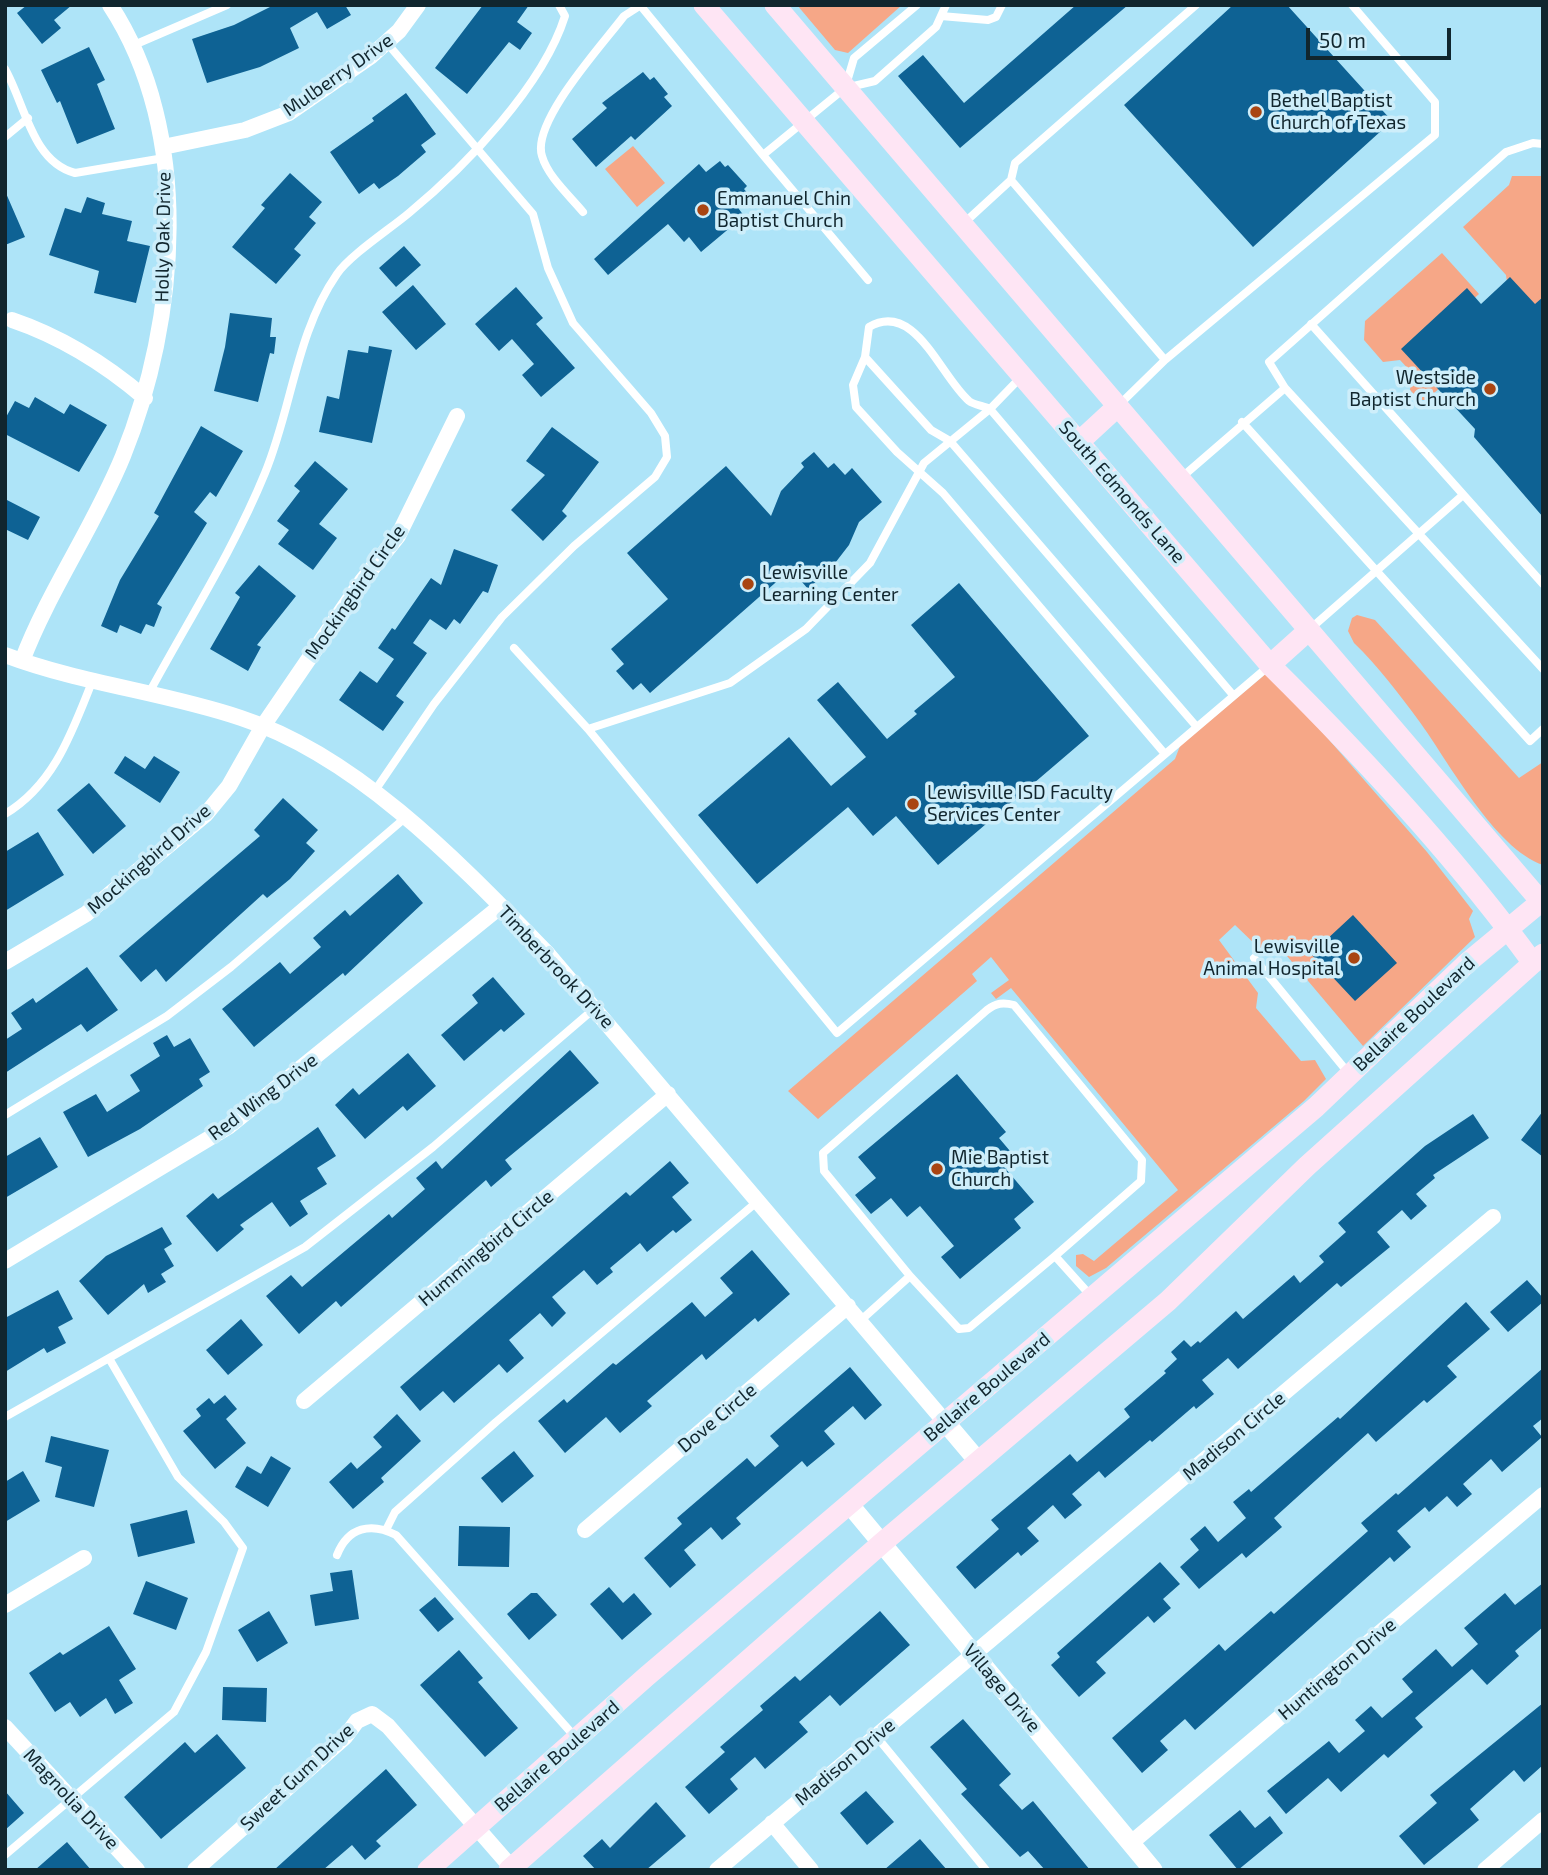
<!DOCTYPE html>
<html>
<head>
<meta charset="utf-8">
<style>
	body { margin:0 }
	#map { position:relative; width:1548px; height:1875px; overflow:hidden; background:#aee4f8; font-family:"Exo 2",sans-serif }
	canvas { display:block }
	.frame { position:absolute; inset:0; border:7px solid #11262e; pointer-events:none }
	.scale { position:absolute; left:1306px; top:28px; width:145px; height:32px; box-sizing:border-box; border:4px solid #11262e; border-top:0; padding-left:9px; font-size:21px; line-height:24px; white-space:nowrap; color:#11262e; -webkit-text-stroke:5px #ceeefa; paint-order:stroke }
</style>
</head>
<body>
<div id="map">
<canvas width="1548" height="1875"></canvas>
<div class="frame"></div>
<div class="scale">50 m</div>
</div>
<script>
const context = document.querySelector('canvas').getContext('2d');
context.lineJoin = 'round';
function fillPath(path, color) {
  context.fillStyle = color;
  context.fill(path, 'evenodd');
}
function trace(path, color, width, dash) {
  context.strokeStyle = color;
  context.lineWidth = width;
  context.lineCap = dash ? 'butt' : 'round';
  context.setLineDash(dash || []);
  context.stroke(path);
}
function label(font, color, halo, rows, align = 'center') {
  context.font = font + ' "Exo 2",sans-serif';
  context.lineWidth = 7;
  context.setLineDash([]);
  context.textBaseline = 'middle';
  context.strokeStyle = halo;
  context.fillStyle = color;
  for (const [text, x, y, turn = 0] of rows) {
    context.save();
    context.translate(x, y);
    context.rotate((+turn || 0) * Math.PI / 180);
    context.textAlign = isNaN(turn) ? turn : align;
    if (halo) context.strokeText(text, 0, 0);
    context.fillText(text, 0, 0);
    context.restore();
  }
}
fillPath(new Path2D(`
	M797,5H902L848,53L835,50Z
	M633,146L665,183L637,207L605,169Z
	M1512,176H1543V331L1512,317L1506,275L1463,227L1509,185Z
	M1442,253L1479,294L1414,354L1441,387L1426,400H1419L1410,390L1412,373L1400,360L1383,362L1364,340L1365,321Z
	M1357,615L1375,620L1519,778L1543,762V865C1494,848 1449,762 1419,721C1400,695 1377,665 1354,643L1348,631L1352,618Z
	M1269,671L1427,852L1473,911L1469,919L1475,937L1363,1046L1276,943L1259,948L1235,925L1219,940L1258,993L1256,1008L1301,1061L1315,1060L1326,1079L1304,1101L1106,1268L1089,1277L1076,1266V1255L1083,1254L1094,1261L1178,1190L1011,988L996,999L991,993L1009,980L991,957L972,974L977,981L818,1119L788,1091L1175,759L1180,746Z`), '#f6a787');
fillPath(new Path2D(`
	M27,5H72L54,20L61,28L42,44L17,13Z
	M274,5H345L351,15L327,29L317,12L290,28L299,48L260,67L207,83L192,39L234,25Z
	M483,5H529L517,22L532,33L520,50L509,42L467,94L435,68Z
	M1076,5H1128L960,148L898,76L923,55L964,103Z
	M1233,5H1287L1392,121L1253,247L1124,105Z
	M89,47L105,80L97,84L115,129L77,144L60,101L57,103L41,70Z
	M643,72L650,80L654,77L668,94L664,97L672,106L635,140L631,136L596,167L572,139L607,108L602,103Z
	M406,93L436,134L421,145L426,152L398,176L379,189L374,183L359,194L330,152L374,121L372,118Z
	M720,161L725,167L728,165L747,186L744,189L749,195L736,205L744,216L701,252L689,237L684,242L668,224L608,275L594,259L699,164L706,172Z
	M290,173L322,202L309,217L316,223L294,249L301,255L276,284L232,247L265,208L261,205Z
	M5,191L25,237L5,245Z
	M87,197L105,203L102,214L132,221L127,241L150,246L136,303L94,293L99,271L49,255L65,208L81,213Z
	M404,246L421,265L396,287L379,268Z
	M1510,277L1535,304L1543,297V517L1474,437L1475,429L1401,349L1467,288L1481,304Z
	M413,285L446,324L416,350L382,312Z
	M516,287L543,318L536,324L575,368L541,397L522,375L534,364L512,339L499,351L475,324Z
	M230,313L272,318L270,337H276L274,354L270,353L258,402L214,391L225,347Z
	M369,346L392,350L372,443L319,432L327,396L339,399L348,350L368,353Z
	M35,397L64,414L70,404L107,425L79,472L5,434V419L15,401L29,408Z
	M201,426L243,451L216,497L210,492L194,512L207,523L157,604L162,607L154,627L146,624L141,634L120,625L117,633L101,626L120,580L159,516L154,513Z
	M552,427L599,462L562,511L567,516L543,541L511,510L545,475L526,461Z
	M814,452L828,468L834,463L845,475L852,468L882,502L859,522L849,545L832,567L808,589L791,569L650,693L641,683L633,690L616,671L624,664L611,649L668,599L627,553L726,466L771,516L781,491L804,467L801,463Z
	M315,461L348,489L319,524L337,538L313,570L278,544L289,530L277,521L300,491L294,486Z
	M5,499L40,517L28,540L5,529Z
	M454,549L498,565L488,593L483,591L460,624L454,619L446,630L430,619L413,643L427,653L396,696L404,702L383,731L339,700L360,671L377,683L394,659L378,648L392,628L395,630L431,578L441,585Z
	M259,565L296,596L257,645L261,647L248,671L210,649L240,597L235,593Z
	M959,583L1089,736L938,865L896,816L873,836L848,807L757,884L698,815L789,737L831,786L866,757L817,700L838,682L887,739L917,714L914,711L955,677L911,625Z
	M125,756L145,769L154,756L180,772L160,803L114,773Z
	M89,783L126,826L93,854L57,810Z
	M283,798L318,830L306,843L315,851L290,879L267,898L263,894L166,982L156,969L141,982L119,956L260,836L254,830Z
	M38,832L64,875L5,911V852Z
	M398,874L423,903L345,976L343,973L254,1047L222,1009L280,962L290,974L321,947L313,938L345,910L350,916Z
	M1353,915L1397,963L1355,1001L1311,954Z
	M87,967L118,1010L87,1032L81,1024L5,1073V1040L22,1029L11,1013L33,998L36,1003Z
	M493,977L525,1014L504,1032L501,1029L464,1061L441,1035L478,1003L472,995Z
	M167,1035L174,1047L190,1038L210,1072L199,1079L203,1086L140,1129L88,1157L63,1112L96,1094L107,1112L140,1091L130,1075L160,1056L153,1043Z
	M570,1050L599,1083L505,1160L512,1169L491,1187L486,1180L341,1307L336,1301L299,1334L266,1296L291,1275L302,1287L389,1214L392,1218L425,1189L416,1178L436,1161L442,1169Z
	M408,1053L436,1086L407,1111L403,1106L365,1139L335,1105L353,1088L359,1095Z
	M957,1074L1006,1132L999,1138L1010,1151L999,1161L1034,1202L1014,1219L1021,1228L960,1279L941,1257L954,1246L920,1206L907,1217L891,1198L871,1214L855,1195L876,1178L858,1157Z
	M1543,1111V1157L1521,1140Z
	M1473,1114L1489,1138L1433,1175L1435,1178L1416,1194L1427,1206L1411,1220L1402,1210L1377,1232L1390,1247L1341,1287L1337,1283L1238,1369L1228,1358L1202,1380L1214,1394L1196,1409L1194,1406L1152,1442L1150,1440L1105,1478L1099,1471L1072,1494L1082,1505L1065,1519L1053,1505L1027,1528L1039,1541L1021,1556L1018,1552L975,1589L956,1567L999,1529L991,1520L1070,1454L1077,1462L1130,1417L1124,1409L1166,1373L1164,1371L1177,1359L1171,1352L1184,1340L1191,1347L1198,1341L1200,1343L1236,1311L1243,1319L1294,1275L1300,1283L1324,1262L1319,1256L1346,1232L1338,1223L1425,1146Z
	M318,1127L336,1156L317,1168L327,1184L300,1201L308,1214L290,1227L272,1202L240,1225L244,1229L217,1252L186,1216L213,1193L218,1199Z
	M40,1137L58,1167L5,1198V1157Z
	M670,1161L689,1183L672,1197L692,1220L676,1233L673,1230L647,1252L640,1243L610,1268L613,1272L597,1285L584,1270L552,1297L566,1313L552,1327L540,1313L509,1340L524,1358L507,1373L499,1364L454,1403L443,1391L420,1411L400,1387L626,1192L630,1196Z
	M162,1227L172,1244L164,1249L174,1266L161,1274L166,1282L148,1293L144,1284L108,1315L79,1281L106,1256Z
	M752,1250L790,1294L758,1322L755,1318L706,1360L702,1354L647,1401L652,1406L620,1433L606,1417L565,1453L538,1421L564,1399L567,1403L613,1363L616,1365L692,1302L705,1317L733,1293L720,1278Z
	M1527,1280L1543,1298V1302L1508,1332L1490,1312Z
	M58,1290L73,1319L58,1327L66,1343L47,1353L44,1348L5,1372V1318Z
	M1466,1302L1490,1329L1447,1366L1457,1377L1427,1403L1424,1400L1376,1442L1368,1433L1274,1518L1282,1527L1246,1558L1242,1553L1199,1589L1180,1567L1199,1550L1190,1539L1205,1526L1218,1542L1246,1518L1233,1502L1249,1489L1251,1492L1338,1417L1340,1419Z
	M241,1319L263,1345L228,1375L206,1350Z
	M850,1367L882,1405L865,1420L853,1406L824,1431L835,1444L807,1467L802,1461L736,1518L741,1524L722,1540L711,1527L684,1550L696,1565L670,1588L644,1558L682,1524L677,1518L747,1458L755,1467L779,1446L770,1436Z
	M1543,1368V1418L1533,1426L1542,1437L1502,1472L1491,1459L1463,1484L1472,1494L1457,1507L1447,1496L1429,1512L1425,1507L1397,1531L1411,1547L1394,1562L1390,1557L1195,1730L1185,1719L1160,1741L1168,1750L1142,1773L1112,1738L1219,1644L1225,1651L1271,1611L1274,1614L1368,1531L1361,1523L1396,1493L1398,1495Z
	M225,1395L237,1409L226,1419L246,1443L215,1469L183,1431L201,1416L196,1409L209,1398L214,1404Z
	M397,1414L421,1441L381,1478L384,1482L353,1509L329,1482L351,1462L357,1469L382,1447L373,1437Z
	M51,1436L109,1450L94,1507L55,1497L62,1467L45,1462Z
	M514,1451L534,1476L502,1503L481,1478Z
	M271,1456L291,1468L268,1507L235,1487L247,1466L261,1474Z
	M23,1471L40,1501L5,1522V1482Z
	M187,1510L195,1543L138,1557L130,1524Z
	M459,1526L510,1527L509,1567L458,1566Z
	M1160,1562L1180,1584L1163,1599L1171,1608L1154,1623L1148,1616L1096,1662L1106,1673L1079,1697L1051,1665L1060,1657L1057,1653Z
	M352,1570L359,1619L315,1626L310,1595L333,1591L330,1573Z
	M146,1581L188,1598L176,1630L133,1614Z
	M1543,1583V1627L1515,1651L1519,1656L1487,1685L1472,1669L1415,1718L1423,1727L1388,1758L1384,1754L1341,1792L1328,1778L1286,1814L1267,1791L1329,1741L1339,1753L1365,1731L1355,1720L1371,1706L1382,1718L1413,1692L1402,1679L1436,1649L1452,1667L1478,1644L1464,1628L1505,1593L1515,1605Z
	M609,1587L623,1603L634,1593L652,1614L622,1640L590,1604Z
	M531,1593H537L557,1615L529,1640L507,1614Z
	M435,1597L454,1619L438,1632L419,1610Z
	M269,1611L288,1643L257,1662L238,1630Z
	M880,1611L910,1645L840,1706L830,1695L799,1722L808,1732L765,1769L755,1757L730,1779L738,1789L709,1814L685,1787L725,1752L720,1747L763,1710L760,1706L795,1676L800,1681Z
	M109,1626L136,1669L119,1680L133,1703L115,1714L106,1698L80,1717L70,1702L55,1712L29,1673L60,1652L63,1655Z
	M459,1650L483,1678L478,1682L518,1728L485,1757L420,1685Z
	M223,1687L267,1688L266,1722L222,1720Z
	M1543,1703V1765L1524,1782L1514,1770L1470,1809L1479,1820L1424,1865L1399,1836L1437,1803L1430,1795Z
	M963,1719L1011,1774L999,1785L1022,1810L1033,1801L1090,1870H1045L1028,1851L1020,1857L961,1794L967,1789L930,1747Z
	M217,1734L246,1768L161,1839L124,1797L185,1742L195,1753Z
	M386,1769L417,1805L376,1841L381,1846L365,1860L352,1845L323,1870H274Z
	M5,1791L24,1813L5,1830Z
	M866,1791L894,1822L867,1845L840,1813Z
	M656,1802L686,1836L646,1870H596L583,1856L602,1839L610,1848Z
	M1240,1810L1255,1828L1270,1816L1283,1833L1238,1870L1209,1835Z
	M920,1839L947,1870H884Z
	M67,1842L91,1870H35Z`), '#0e6294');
trace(new Path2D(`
	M640,5L763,155L845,88L875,81L936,27L946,5
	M941,16L988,20L996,17L1002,5
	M134,45L227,5
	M5,69C25,104 32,162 75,173L164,158
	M846,85L854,58L917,5
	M5,137L28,118
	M763,155L868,280
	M1011,180L1015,163L1196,5
	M583,212C570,196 548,177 542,156C531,122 603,44 624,16L638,7
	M963,224L1011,180L1165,360L1120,404
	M1311,324L1543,584
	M865,357L931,430L950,441L1196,726
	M1165,360L1435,135V102L1352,5
	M1020,378L990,409L924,463L870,563L806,629L730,683L588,729L837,1033L1270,665
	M1285,388L1543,669
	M1242,422L1530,741L1543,729
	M1182,477L1285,388L1269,362L1506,152L1533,143L1543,144
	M1310,629L1463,495
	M514,648L588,729
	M149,693C188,621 234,549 265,473C292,408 296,333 337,274C350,255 390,229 409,213C466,166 543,86 565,16L559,5
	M1165,754L943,493L897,452L856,407L853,385L865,357L869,327C915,300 940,376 969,401C974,405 984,406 990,409L1233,695
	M374,792L434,704L502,617L574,546L655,477L667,457L665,436L651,413L573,323L548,268L533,214L386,42
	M5,814C54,785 72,732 92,682
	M1254,958L1350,1075
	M5,1115L167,1016L231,967L405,818
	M910,1276L824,1171L823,1153L987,1010C996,1003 1003,1002 1014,1005L1142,1160L1141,1181L1055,1256
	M860,1321L910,1276L959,1329L969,1328L1055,1256L1090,1295
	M5,1417L305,1247L433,1147L595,1008
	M386,1530L395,1512L496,1422L758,1201
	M337,1555C348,1527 371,1522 396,1535L576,1738
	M876,1736L986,1870
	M5,1855L174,1712L206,1652L243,1548L224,1522L178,1477L110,1360`), '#fff', 8);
trace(new Path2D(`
	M163,147L245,130L289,113L370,57L399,31L418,5
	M12,320C62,337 104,363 145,398
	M5,655C82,684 164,692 241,718C358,756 461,865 546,952L945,1422
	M22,661C49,590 94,527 123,456C178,320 194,133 110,5
	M5,962L86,914L206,814L229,786L263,726L362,581L398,536L457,416
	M5,1261L228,1127L501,906
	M304,1401L668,1094
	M585,1530L848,1306
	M5,1605L84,1558
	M5,1727L137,1870
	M772,1823L811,1870
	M1131,1843L1543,1495
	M195,1870L345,1737L357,1721L372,1714L388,1726L511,1867
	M717,1870L1493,1217
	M1485,1870L1543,1820`), '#fff', 16);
trace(new Path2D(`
	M945,1422L978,1461
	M850,1505L1153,1870`), '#fff', 19);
trace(new Path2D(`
	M704,5L1270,665C1364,758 1455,856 1533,963
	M775,5L1543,904
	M1079,442L1118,406
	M1270,665L1309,630
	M428,1870L647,1676L1316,1107L1467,963L1543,900
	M509,1870L882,1543L1168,1301L1307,1166L1543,954`), '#fee5f4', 21);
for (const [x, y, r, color] of [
	[1256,112,7,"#a94512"],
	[703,210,7,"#a94512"],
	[1490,389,7,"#a94512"],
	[748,584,7,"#a94512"],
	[913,804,7,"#a94512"],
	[1354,958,7,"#a94512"],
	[937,1169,7,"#a94512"]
]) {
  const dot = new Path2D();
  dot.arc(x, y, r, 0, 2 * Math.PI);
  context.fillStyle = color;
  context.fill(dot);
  trace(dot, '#ceeefa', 2.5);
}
label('19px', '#11262e', '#ceeefa', [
	["Mulberry Drive",338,75,-35],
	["Holly Oak Drive",163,237,-89],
	["South Edmonds Lane",1122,492,49],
	["Mockingbird Circle",355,592,-55],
	["Mockingbird Drive",149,859,-41],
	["Timberbrook Drive",556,967,47],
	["Bellaire Boulevard",1414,1014,-43],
	["Red Wing Drive",263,1097,-37],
	["Hummingbird Circle",486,1248,-40],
	["Bellaire Boulevard",987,1387,-40],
	["Dove Circle",717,1418,-40],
	["Madison Circle",1234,1436,-40],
	["Huntington Drive",1337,1669,-40],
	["Village Drive",1002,1688,50],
	["Bellaire Boulevard",557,1756,-41],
	["Madison Drive",845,1762,-40],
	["Sweet Gum Drive",297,1777,-43],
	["Magnolia Drive",71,1799,47]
]);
label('19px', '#11262e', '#ceeefa', [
	["Bethel Baptist",1270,101],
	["Church of Texas",1270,123],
	["Emmanuel Chin",717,199],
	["Baptist Church",717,221],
	["Westside",1476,378,"right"],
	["Baptist Church",1476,400,"right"],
	["Lewisville",762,573],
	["Learning Center",762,595],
	["Lewisville ISD Faculty",927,793],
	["Services Center",927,815],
	["Lewisville",1340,947,"right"],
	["Animal Hospital",1340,969,"right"],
	["Mie Baptist",951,1158],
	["Church",951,1180]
], 'left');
</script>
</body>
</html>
